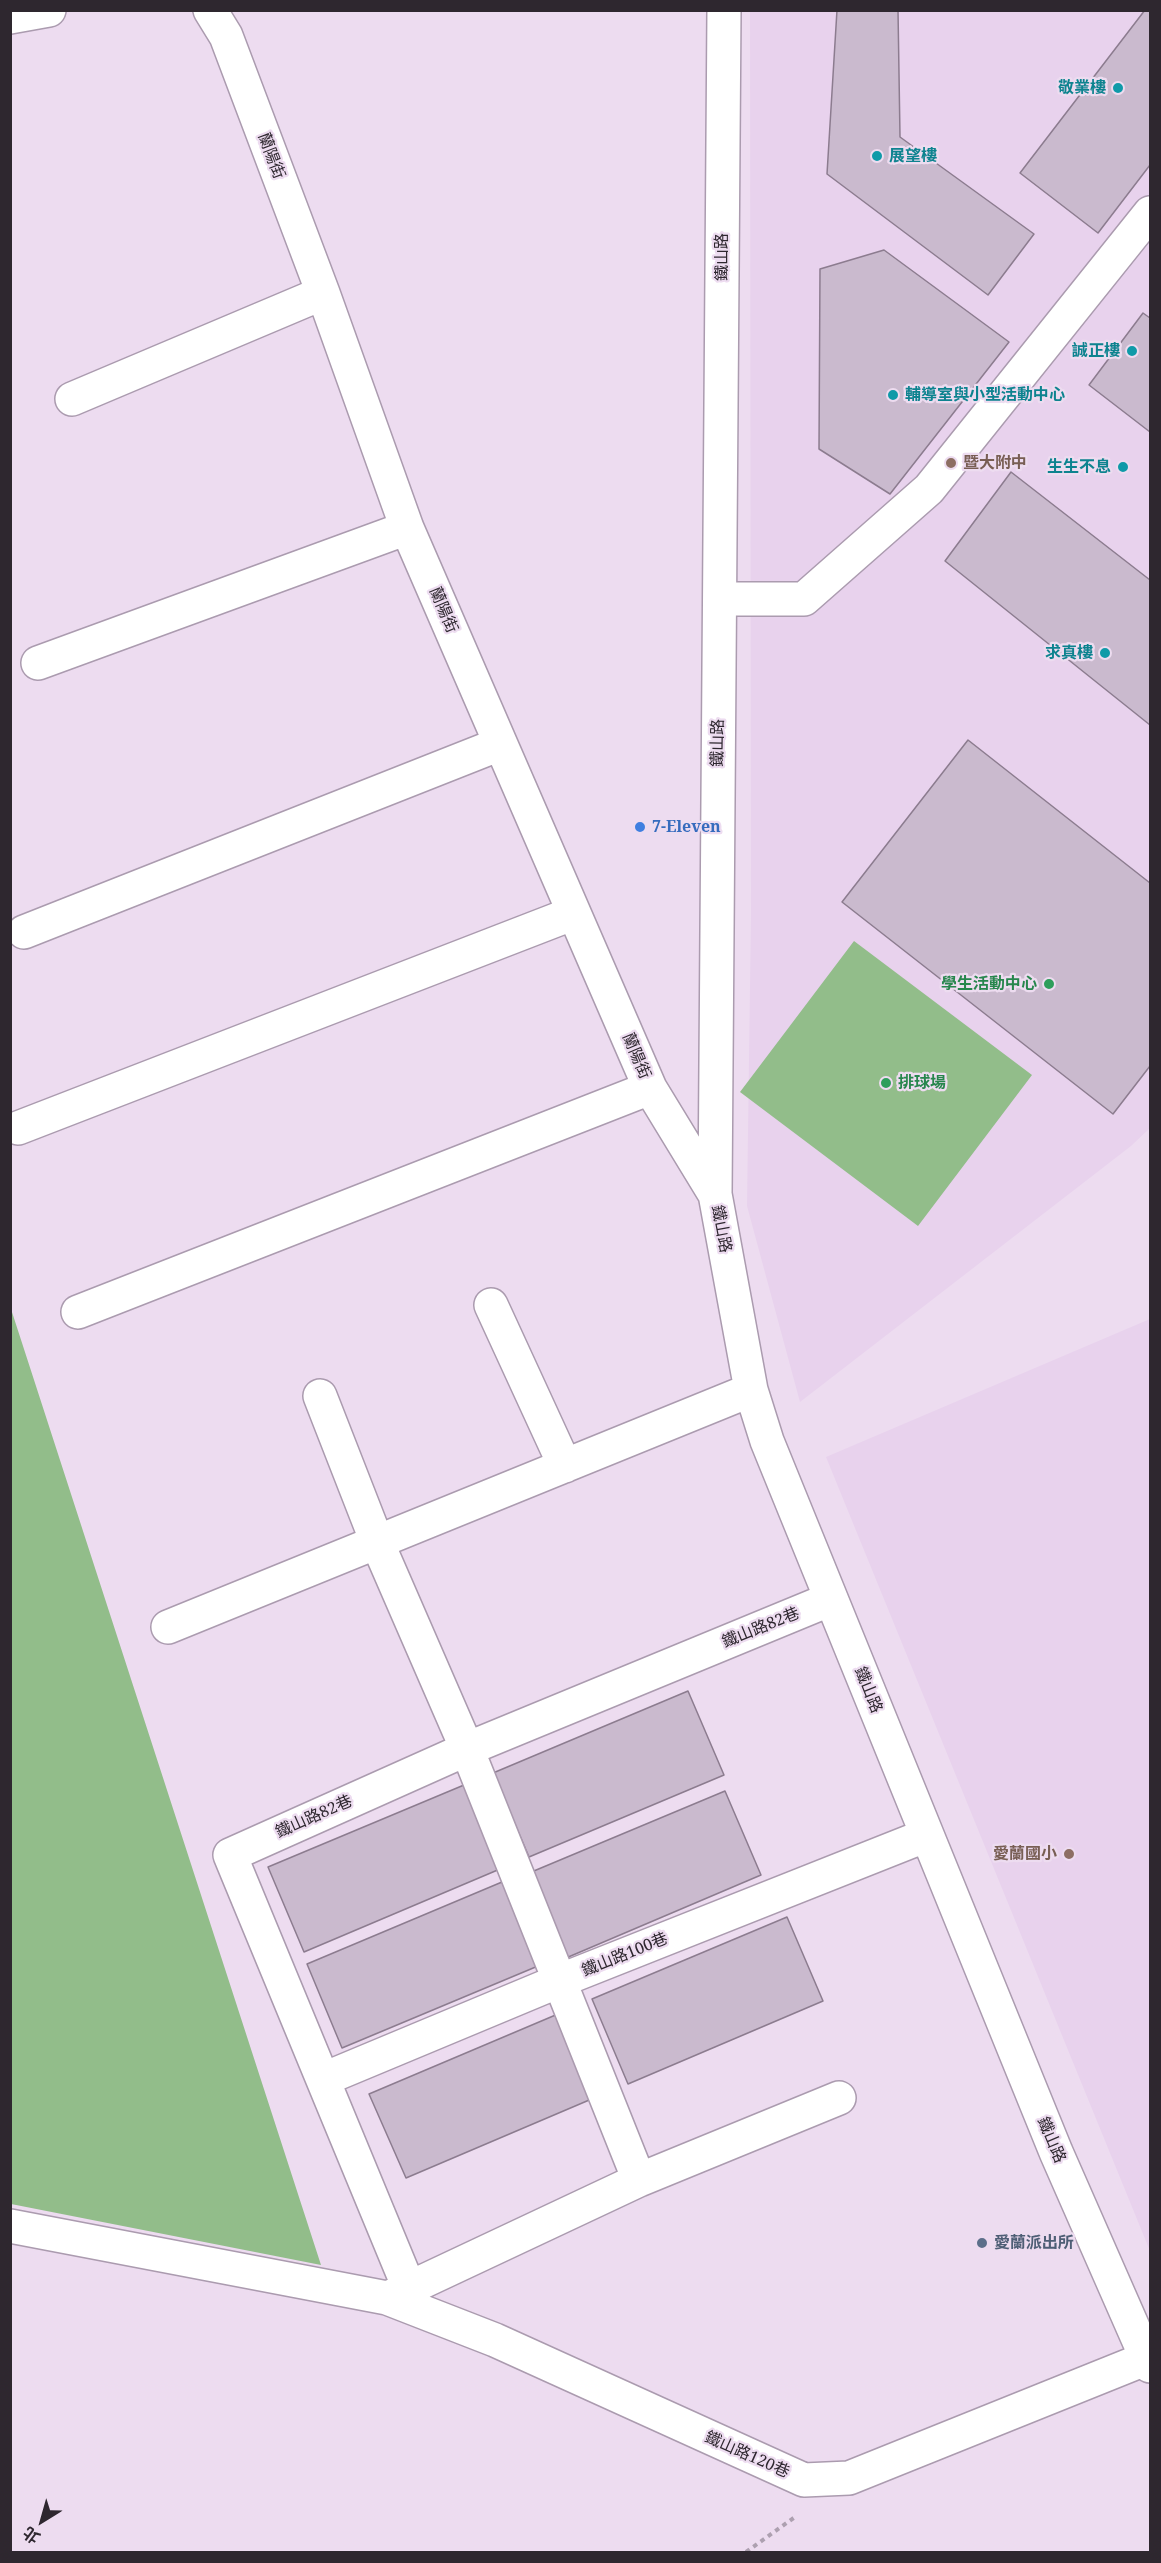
<!DOCTYPE html>
<html>
<head>
<meta charset="utf-8">
<style>
	body { margin:0 }
	#map { position:relative; width:1161px; height:2563px; overflow:hidden; background:#eddcf0; font-family:"Noto Serif","Noto Sans TC",serif }
	canvas { display:block }
	.frame { position:absolute; inset:0; border:12px solid #2e272f; pointer-events:none }
	.north { position:absolute; left:12px; top:2491px; width:60px; height:60px; -webkit-text-stroke:4px #eddcf0; paint-order:stroke; rotate:217deg; font-size:16px; font-weight:700; line-height:24px; text-align:center; color:#2e272f }
	.north::after { content:''; display:block; margin:auto; width:21px; height:27px; background:#2e272f; clip-path:polygon(50% 0,100% 100%,50% 72%,0 100%) }
</style>
</head>
<body>
<div id="map">
<canvas width="1161" height="2563"></canvas>
<div class="frame"></div>
<div class="north">北</div>
</div>
<script>
const context = document.querySelector('canvas').getContext('2d');
context.lineJoin = 'round';
function fillPath(path, color) {
  context.fillStyle = color;
  context.fill(path, 'evenodd');
}
function trace(path, color, width, dash) {
  context.strokeStyle = color;
  context.lineWidth = width;
  context.lineCap = dash ? 'butt' : 'round';
  context.setLineDash(dash || []);
  context.stroke(path);
}
function label(font, color, halo, rows, align = 'center') {
  context.font = font + ' "Noto Serif","Noto Sans TC",serif';
  context.lineWidth = 4.5;
  context.setLineDash([]);
  context.textBaseline = 'middle';
  context.strokeStyle = halo;
  context.fillStyle = color;
  for (const [text, x, y, turn = 0] of rows) {
    context.save();
    context.translate(x, y);
    context.rotate((+turn || 0) * Math.PI / 180);
    context.textAlign = isNaN(turn) ? turn : align;
    if (halo) context.strokeText(text, 0, 0);
    context.fillText(text, 0, 0);
    context.restore();
  }
}
fillPath(new Path2D(`
	M750,11H1150V1128L1131,1146L800,1402L747,1206L751,915Z
	M1150,1319V2251L826,1457Z`), '#e8d2ed');
fillPath(new Path2D(`
	M854,941L1032,1075L918,1226L740,1092Z
	M10,1309H11L321,2265L11,2204Z`), '#92bd8a');
const building = new Path2D(`
	M837,10H898L900,137L1034,234L988,295L827,174Z
	M1145,10H1150V165L1098,233L1020,173Z
	M884,250L1009,342L890,494L819,449L820,269Z
	M1143,313L1150,318V432L1089,385Z
	M1011,472L1150,580V725L945,561Z
	M968,740L1150,883V1066L1113,1114L842,902Z
	M688,1691L724,1775L529,1857L493,1773Z
	M464,1785L500,1869L304,1952L268,1867Z
	M725,1791L761,1875L566,1958L529,1873Z
	M502,1882L538,1966L342,2048L307,1964Z
	M787,1917L823,2001L628,2084L592,1999Z
	M565,2011L601,2095L406,2178L369,2094Z`);
fillPath(building, '#cabace');
trace(building, '#8c7c8f', 1.5);
const minor = new Path2D(`
	M210,10L226,36L323,293L407,528L650,1088L714,1193
	M724,10L715,1194L751,1390L767,1441L1056,2152L1150,2366
	M10,17L49,10
	M72,399L323,293
	M720,599H804L929,489L1150,213
	M38,663L407,528
	M24,932L500,744
	M18,1128L574,913
	M491,1305L565,1466
	M78,1312L650,1088
	M320,1396L377,1542L467,1749L639,2180
	M168,1627L751,1390
	M324,2079L559,1981L927,1835
	M10,2226L387,2298L495,2340L804,2480L849,2478L1150,2357
	M409,2288L230,1855L467,1749L831,1599
	M388,2298L639,2180L839,2098`);
trace(minor, '#ab9baf', 36);
trace(new Path2D(`
	M746,2552L795,2517`), '#ada0b0', 4, [4.5, 4.5]);
trace(minor, '#fff', 33);
for (const [x, y, r, color] of [
	[1118,88,6,"#0f9aa8"],
	[877,156,6,"#0f9aa8"],
	[1132,351,6,"#0f9aa8"],
	[893,395,6,"#0f9aa8"],
	[951,463,6,"#8d6e63"],
	[1123,467,6,"#0f9aa8"],
	[1105,653,6,"#0f9aa8"],
	[640,827,6,"#3f7fe0"],
	[1049,984,6,"#2e9e5b"],
	[886,1083,6,"#2e9e5b"],
	[1069,1854,6,"#8d6e63"],
	[982,2243,6,"#5c6f8a"]
]) {
  const dot = new Path2D();
  dot.arc(x, y, r, 0, 2 * Math.PI);
  context.fillStyle = color;
  context.fill(dot);
  trace(dot, '#eddcf0', 2);
}
label('bold 16px', '#0d838f', '#eddcf0', [
	["敬業樓",1106,88],
	["展望樓",889,156,"left"],
	["誠正樓",1120,351],
	["輔導室與小型活動中心",905,395,"left"],
	["生生不息",1111,467],
	["求真樓",1093,653]
], 'right');
label('16px', '#2e272f', '#eddcf0', [
	["蘭陽街",271,156,69],
	["鐵山路",722,257,-90],
	["蘭陽街",443,610,67],
	["鐵山路",718,743,-89],
	["蘭陽街",636,1056,67],
	["鐵山路",721,1229,79],
	["鐵山路82巷",761,1628,-22],
	["鐵山路",868,1690,68],
	["鐵山路82巷",314,1817,-24],
	["鐵山路100巷",625,1955,-22],
	["鐵山路",1051,2140,67],
	["鐵山路120巷",747,2455,24]
]);
label('bold 16px', '#785e54', '#eddcf0', [
	["暨大附中",963,463],
	["愛蘭國小",1057,1854,"right"]
], 'left');
label('bold 16px', '#366cbe', '#eddcf0', [
	["7-Eleven",652,827]
], 'left');
label('bold 16px', '#27864d', '#eddcf0', [
	["學生活動中心",1037,984],
	["排球場",898,1083,"left"]
], 'right');
label('bold 16px', '#4e5e75', '#eddcf0', [
	["愛蘭派出所",994,2243]
], 'left');
</script>
</body>
</html>
